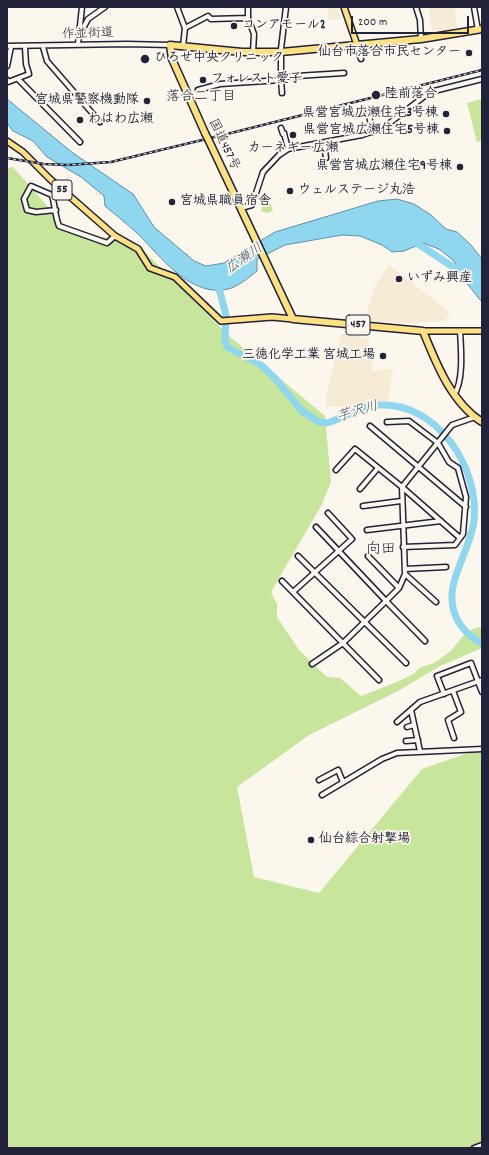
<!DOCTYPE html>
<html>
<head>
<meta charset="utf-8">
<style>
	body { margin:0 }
	#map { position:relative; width:489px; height:1155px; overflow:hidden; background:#fbf7ec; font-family:Dekko,sans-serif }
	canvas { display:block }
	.frame { position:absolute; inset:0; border:8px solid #22223b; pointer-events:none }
	.scale { position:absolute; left:351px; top:16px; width:118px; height:18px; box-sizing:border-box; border:2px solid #22223b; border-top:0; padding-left:5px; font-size:12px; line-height:14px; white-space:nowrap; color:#22223b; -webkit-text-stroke:3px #fbf7ec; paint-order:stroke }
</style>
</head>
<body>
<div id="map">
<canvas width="489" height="1155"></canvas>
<div class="frame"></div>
<div class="scale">200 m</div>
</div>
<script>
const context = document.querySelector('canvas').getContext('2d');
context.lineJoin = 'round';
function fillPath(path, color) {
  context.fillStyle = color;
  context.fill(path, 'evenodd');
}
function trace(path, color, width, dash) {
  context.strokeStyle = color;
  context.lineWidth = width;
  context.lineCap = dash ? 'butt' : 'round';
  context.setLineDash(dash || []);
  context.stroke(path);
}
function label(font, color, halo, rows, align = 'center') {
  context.font = font + ' Dekko,"Klee One",sans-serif';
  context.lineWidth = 3.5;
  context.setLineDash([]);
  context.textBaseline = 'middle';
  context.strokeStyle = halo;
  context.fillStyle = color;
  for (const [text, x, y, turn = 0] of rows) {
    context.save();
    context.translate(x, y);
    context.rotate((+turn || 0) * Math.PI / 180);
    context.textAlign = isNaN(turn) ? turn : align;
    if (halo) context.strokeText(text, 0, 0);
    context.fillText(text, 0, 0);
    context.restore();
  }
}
fillPath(new Path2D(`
	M337,7L341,19L329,20L328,8Z
	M429,7H455L457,30L432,33Z
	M389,265L450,312L445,321L412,323L364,321L375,286Z
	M341,334L369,339L373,371L393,369L388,403L366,402L363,407H326V397Z`), '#f6ebd5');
fillPath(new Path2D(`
	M482,99V141L477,142L467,103Z
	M13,167L64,225L89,234L138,245L229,336L325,416L331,482L321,506L271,592L277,604V617L299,650L327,677L340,678L361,696L397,682L415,673L419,668L434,663L451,651L463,636L473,629L479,627L482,629V648L440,666L398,691L309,735L237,787L254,877L319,893L422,769L482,748V1148H7V168Z
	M267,193L273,211L267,213L261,211L263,194Z`), '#c8e59c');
const water = new Path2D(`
	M7,99L73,153L133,194L154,227L194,261L206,266L224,263L275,232L378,201L397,199L414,204L431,215L446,229L457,232L471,245L482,259V302L465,281L454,261L439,249L423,243L404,251L392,252L382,245L360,236L342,235L285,245L257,259V271C249,277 238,287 228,289C191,298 161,257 138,234C127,224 116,215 105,206L104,196L81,177L47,157L33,141L13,131L7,123Z`);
fillPath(water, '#8ed7ef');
trace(water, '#638fa7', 1);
trace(new Path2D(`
	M412,240L450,265L482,281
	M217,281L226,315L225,339L227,347L261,365L274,377L302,411L319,422L327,423C344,418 362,405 381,405C438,403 480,469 474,521C471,546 450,577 452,600C453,619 465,635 482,643`), '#8ed7ef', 7);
const minor = new Path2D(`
	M177,7L185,28L183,46
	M248,7V18L254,34L253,52
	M286,7L281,49V77L344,73
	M416,7L420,20L421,39
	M474,7L478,30
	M185,28L208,16L211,19L248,18
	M80,34L88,19L105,7
	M78,44L82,7
	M357,45L361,59
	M7,46L127,44L170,45
	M43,47L47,61L100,122
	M7,66L11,47
	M18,79L80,142
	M281,79L282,93
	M7,80L8,82L29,74L26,64L25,47
	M198,90L220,84L281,80
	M368,112L373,132
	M281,128L283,134L284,133L288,149
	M324,143L326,158
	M241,208L252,205L263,172L279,155L288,149L362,135L383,128L430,92L482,79
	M56,210L36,212L27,210L24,199L31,186L52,195C55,206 55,216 59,226L107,243L115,236
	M454,395C464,381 461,348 460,331
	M387,422L409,421L438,443L449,462L458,468L466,497L463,534L455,545L403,547
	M370,426L466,507
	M336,470L355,449L402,487L460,538
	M360,489L378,468
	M363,506L401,501
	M367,530L441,521
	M298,556L406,663
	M368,556L399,588
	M405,569L446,567
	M405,574L436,602
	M282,581L379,680
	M293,592L352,539L328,513
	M425,641L386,601L399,588L405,574L402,487L452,425L475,417
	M312,664L343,643L386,601L316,527
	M453,691L461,712L448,720L454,738
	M444,694L437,676L471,663L482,692
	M411,710L420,751
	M397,722L420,702L482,680
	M407,727L414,725
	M406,741L418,740
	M319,780L338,770L343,782
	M322,795L382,759L397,753L482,749
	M474,1148L482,1145`);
const major = new Path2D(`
	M344,7L357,45
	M7,141L23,152L50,179L115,236L138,249L150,268L175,277L221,321L272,317L293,319
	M423,331H482`);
const highway = new Path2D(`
	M205,133L172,59L170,45L242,52H281L421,39L482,29
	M209,141L293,319L423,331C436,363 451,402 482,422`);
trace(minor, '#22223b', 7);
trace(major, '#22223b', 8);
trace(highway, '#22223b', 9);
trace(minor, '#fbf7ec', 4);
trace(major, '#fde080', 5);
trace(highway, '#fde080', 6);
const rail = new Path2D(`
	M7,158L44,164L68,165L111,162L227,134L482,70`);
trace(rail, '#22223b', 2.5);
trace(rail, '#fbf7ec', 1, [3]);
const highwayBridge = new Path2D(`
	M205,133L209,141`);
trace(highwayBridge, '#22223b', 9, []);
trace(highwayBridge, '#fde080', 6);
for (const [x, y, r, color] of [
	[234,26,4,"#22223b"],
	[469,53,4,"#22223b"],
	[145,59,5,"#22223b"],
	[203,80,4,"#22223b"],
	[376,95,5,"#22223b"],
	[147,101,4,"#22223b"],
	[446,114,4,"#22223b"],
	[80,120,4,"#22223b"],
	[447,131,4,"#22223b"],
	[293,135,4,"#22223b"],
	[460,167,4,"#22223b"],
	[290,191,4,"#22223b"],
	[172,202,4,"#22223b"],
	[399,279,4,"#22223b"],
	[383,356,4,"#22223b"],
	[311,840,4,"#22223b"]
]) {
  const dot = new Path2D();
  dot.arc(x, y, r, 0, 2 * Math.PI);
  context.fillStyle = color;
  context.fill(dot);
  trace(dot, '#fbf7ec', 1.5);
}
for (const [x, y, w] of [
	[62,190,20],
	[358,325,24]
]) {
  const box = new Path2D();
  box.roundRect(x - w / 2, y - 10, w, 20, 3);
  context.fillStyle = '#fbf7ec';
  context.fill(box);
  trace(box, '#22223b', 1);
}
label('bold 12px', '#22223b', null, [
	["55",62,190],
	["457",358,325]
]);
label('bold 13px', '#22223b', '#fbf7ec', [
	["コンアモール2",242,26],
	["仙台市落合市民センター",461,53,"right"],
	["ひろせ中央クリニック",154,59],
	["フォレスト愛子",211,80],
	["陸前落合",385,95],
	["宮城県警察機動隊",139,101,"right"],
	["県営宮城広瀬住宅3号棟",438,114,"right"],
	["わはわ広瀬",88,120],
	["県営宮城広瀬住宅5号棟",439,131,"right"],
	["カーネギー広瀬",293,149,"center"],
	["県営宮城広瀬住宅9号棟",452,167,"right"],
	["ウェルステージ丸浩",298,191],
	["宮城県職員宿舎",180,202],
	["いずみ興産",407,279],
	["三徳化学工業 宮城工場",375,356,"right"],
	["仙台綜合射撃場",319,840]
], 'left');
label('13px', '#22223b', '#fbf7ec', [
	["作並街道",88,35,-2],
	["国道457号",223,145,64]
]);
label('14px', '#22223b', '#fbf7ec', [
	["落合二丁目",201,98]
]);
label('italic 14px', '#425871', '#fbf7ec', [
	["広瀬川",245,260,-35],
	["芋沢川",358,413,-16]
]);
label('15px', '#22223b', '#fbf7ec', [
	["向田",381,551]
]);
</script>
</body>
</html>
